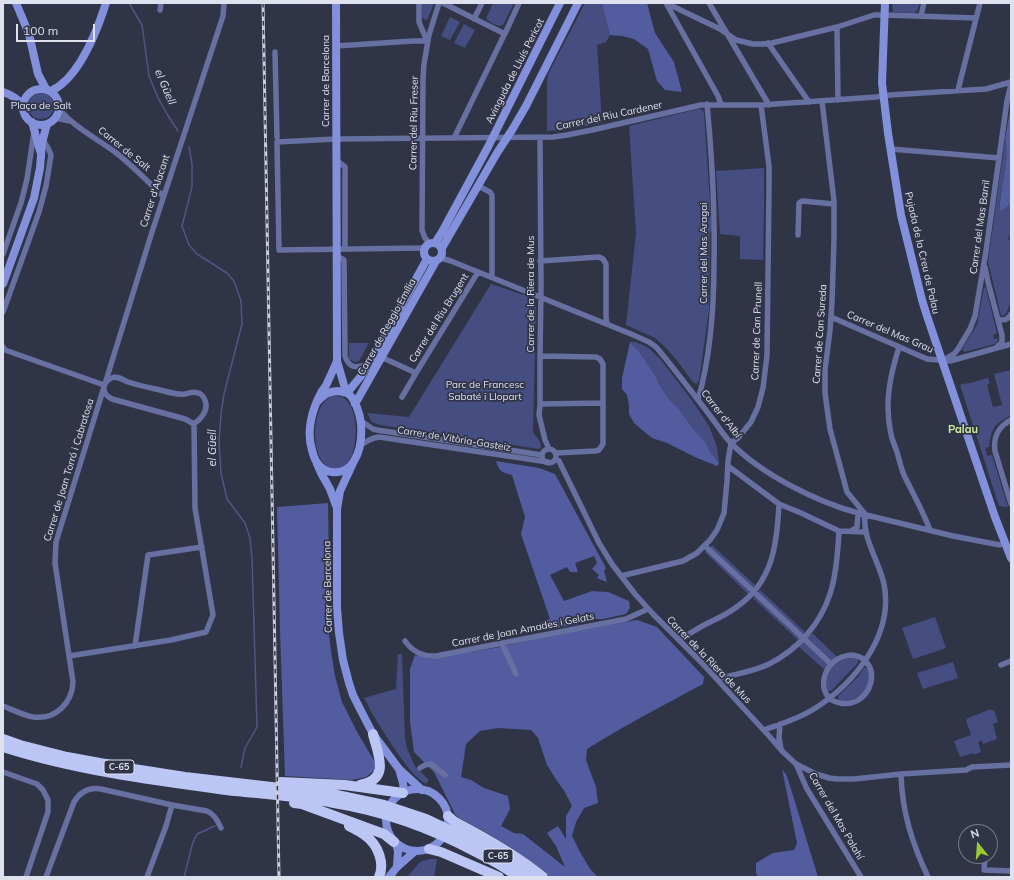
<!DOCTYPE html>
<html>
<head>
<meta charset="utf-8">
<style>
	body { margin:0 }
	#map { position:relative; width:1014px; height:880px; overflow:hidden; background:#303447; font-family:Mulish,sans-serif }
	canvas { display:block }
	.frame { position:absolute; inset:0; border:4px solid #dee1ee; pointer-events:none }
	.north { position:absolute; left:958px; top:824px; width:40px; height:40px; box-sizing:border-box; background:#303447; border:1px solid #76798a; border-radius:50%; rotate:343deg; font-size:11px; font-weight:700; line-height:16px; text-align:center; color:#dee1ee }
	.north::after { content:''; display:block; margin:auto; width:14px; height:18px; background:#9cca32; clip-path:polygon(50% 0,100% 100%,50% 72%,0 100%) }
	.scale { position:absolute; left:16px; top:24px; width:79px; height:18px; box-sizing:border-box; border:2px solid #dee1ee; border-top:0; padding-left:5px; font-size:12px; line-height:14px; white-space:nowrap; color:#dee1ee; -webkit-text-stroke:3px #303447; paint-order:stroke }
</style>
</head>
<body>
<div id="map">
<canvas width="1014" height="880"></canvas>
<div class="frame"></div>
<div class="north">N</div>
<div class="scale">100 m</div>
</div>
<script>
const context = document.querySelector('canvas').getContext('2d');
context.lineJoin = 'round';
function fillPath(path, color) {
  context.fillStyle = color;
  context.fill(path, 'evenodd');
}
function trace(path, color, width, dash) {
  context.strokeStyle = color;
  context.lineWidth = width;
  context.lineCap = dash ? 'butt' : 'round';
  context.setLineDash(dash || []);
  context.stroke(path);
}
function label(font, color, halo, rows, align = 'center') {
  context.font = font + ' Mulish,sans-serif';
  context.lineWidth = 3.5;
  context.setLineDash([]);
  context.textBaseline = 'middle';
  context.strokeStyle = halo;
  context.fillStyle = color;
  for (const [text, x, y, turn = 0] of rows) {
    context.save();
    context.translate(x, y);
    context.rotate((+turn || 0) * Math.PI / 180);
    context.textAlign = isNaN(turn) ? turn : align;
    if (halo) context.strokeText(text, 0, 0);
    context.fillText(text, 0, 0);
    context.restore();
  }
}
fillPath(new Path2D(`
	M422,3H434L428,18L426,20L423,18L422,17Z
	M493,3H514L503,25C498,28 490,22 486,19Z
	M585,3H602L610,35L606,42L597,45L602,123L569,129L547,131V81L548,74Z
	M892,3H920L917,11L914,13L893,12Z
	M450,17L460,22L450,40L441,36Z
	M464,24L475,30L465,48L454,43Z
	M28 106a13 13 0 1 1 26 0a13 13 0 1 1-26 0Z
	M698,109L703,110L704,114L712,231L710,232L709,310L699,381L696,384L692,381L679,363L667,349L655,338L626,325L636,233L629,126Z
	M1005,139C1012,160 998,188 1000,210H1004L1011,203V232L1008,239L1011,241V301L1006,314L1003,316L1001,315L988,262Z
	M764,168V208L763,260L740,259V236L720,234L716,171Z
	M491,284L527,296L531,299L536,307L533,432L540,442L541,447L539,449L380,425L372,422L367,413L409,417Z
	M984,287L986,288L997,333L993,335L994,339L998,338V340L995,344L964,352L962,349L977,325Z
	M630,342H636L649,348L661,360L691,399L709,426L717,447L719,463L711,453L705,442L691,426L679,409L668,398L659,384L655,375L638,350Z
	M349,343H369L359,361L355,362L349,359Z
	M1011,370V413L1010,416C994,424 991,429 989,447L985,448L987,456L992,455L1008,507L999,506L960,385L966,383V384L988,378L990,383L987,385L993,407L1002,405L994,374Z
	M333,396C337,396 342,396 345,399C361,411 360,465 338,468C309,473 308,403 333,396Z
	M712,545L755,585L748,594L705,552Z
	M760,590L805,632L798,640L753,598Z
	M935,617L946,648L913,659L902,628Z
	M812,633L837,657L825,670L799,647Z
	M398,654H402L405,738L407,748L415,766L429,780L426,784C414,777 407,766 398,754C386,736 374,718 364,698L396,689Z
	M855,657L858,659V662L857,664L831,691H828C823,679 831,665 842,660C846,658 851,658 855,657Z
	M953,662L958,678L923,689L917,673Z
	M864,668H867L869,670C869,674 870,678 869,681C867,695 852,703 839,700L838,696L858,677Z
	M991,709L992,711L994,710L998,722L993,724L997,739L983,744L982,740L978,742L981,752L974,755L973,753L960,757L954,741L971,735L966,720L968,718Z
	M429,859H437L434,877H407L420,862Z`), '#454d81');
fillPath(new Path2D(`
	M602,3H647L655,33L674,62L682,92L665,90L657,81L648,49L634,39L622,36L610,35Z
	M1011,105V203L1004,210H1000C999,189 1011,158 1005,139Z
	M630,342L638,350L655,375L659,384L668,398L679,409L691,426L705,442L711,453L719,463L717,466L697,458L667,443L652,438L641,429L634,423L629,414V405L627,395L622,389V378Z
	M496,461L539,468L555,474L606,568L604,571L607,582L597,578L599,575L592,569L597,563L594,556L575,563L578,572H570L567,567L550,575L564,601L592,591L608,592L629,601L630,608L626,614L603,619H574L579,624L529,633L534,625L550,619L521,534L525,517L512,475C501,472 500,472 496,461Z
	M328,503L329,563L328,625L331,651L335,676L342,702L356,730L376,764L374,771L366,777L352,780L285,776L280,630L277,507Z
	M637,620L657,627L704,677L703,684C664,705 625,725 587,749L586,760L596,787L598,803L584,808L576,822L572,836L579,850L590,869L598,877H550C543,869 534,864 526,858C505,843 483,830 459,818L455,814L434,772L414,752L410,722V669L415,655L430,659L500,647L554,635ZM498,728L531,730L538,738L547,765L557,781L565,792L572,806L566,816V839L558,826L547,833L556,846L565,867L523,834L514,833L501,826L510,809L508,796L484,788L471,780L461,777L466,744L480,731Z
	M782,769L787,776L818,877H758L756,873V863L773,853L794,850L797,843Z`), '#525c9f');
trace(new Path2D(`
	M129,3L142,25L149,76L158,98L167,114L178,131
	M189,147L192,164V187L182,226L189,245L197,254L227,273L234,281L241,301L242,324L224,394L221,414L219,442L221,473L227,499L245,523L250,538L252,558L257,727L245,748L241,767
	M184,877L193,842L197,834L215,826`), '#535484', 1.5);
trace(new Path2D(`
	M419,3V22L427,41
	M443,3L505,34
	M666,3L720,29L736,40L753,44H762L772,43L837,27L874,15H885L976,18
	M666,3L718,96L721,104
	M709,3L769,105
	M160,10L161,3
	M921,16L924,3
	M474,19L482,3
	M837,27L838,100
	M768,43L809,102
	M336,46L413,41H427
	M275,52L277,137
	M958,90L980,3
	M59,109C74,127 96,138 115,152C132,165 147,181 163,196
	M55,118L70,121
	M540,137L541,287L540,356V406L539,415L545,440L549,449
	M454,138L509,25L519,3
	M891,149L999,158
	M336,160L345,167V249
	M478,186L490,192L492,195V277
	M798,235L799,203L802,201L834,204
	M430,244L425,238L422,230L423,78L424,64L429,35L439,3
	M424,248L279,250L277,142L336,139L553,137L567,135L592,130L701,105H761L876,97L890,95L986,89L1011,82
	M3,254L21,203L27,179L34,132
	M337,256L344,260L345,356C349,369 357,368 368,364
	M441,258L451,261L631,334L649,342L656,347L666,359C681,378 696,397 711,417C718,426 723,435 731,443C761,474 817,502 858,513L953,536L1000,545L1005,543
	M540,261L599,257L603,259L606,264V317L607,324
	M985,267L988,282L1002,335V342L996,348
	M3,312L39,212L46,186L51,155L48,148L43,140
	M831,317L927,359L950,361L1011,344
	M998,319C1004,321 1008,320 1011,314
	M3,347L5,350L104,385
	M899,347C890,376 884,404 891,434C892,440 895,446 897,452C899,459 901,468 904,475C913,494 923,511 930,530
	M540,356L596,357L600,359L603,364V444L599,450L595,451L556,453
	M381,357L416,373L478,272
	M942,361L954,354L958,349L970,329L975,316L986,251L1007,101L1011,84
	M114,377C120,377 123,380 128,382C140,386 152,388 164,391C171,393 178,395 185,394C190,393 193,391 198,393C200,393 203,396 204,398C210,409 202,418 194,424L185,419L112,399C100,393 102,381 114,377Z
	M402,397L416,373
	M698,400C711,355 714,308 714,262C715,209 712,157 707,104
	M540,404L603,403
	M1011,420C999,426 993,437 995,451L1011,504
	M361,421L373,429L377,430L542,455
	M360,446C366,441 371,438 379,437L548,462
	M542 456a7 7 0 1 1 14 0a7 7 0 1 1-14 0Z
	M556,459L559,461L599,543L612,564L635,594L653,614L701,662L770,737L782,751L796,764L816,774L829,778L837,779H854L901,774L966,770L972,767L1011,765
	M728,466L779,504L801,513L839,531L865,532
	M851,531L857,527L858,513
	M705,546L831,664
	M621,576L683,561L697,553L710,540L717,530L724,513L727,481L728,461L731,443L738,438L751,422L758,407L763,388L767,355L769,189V166L761,105
	M679,640C689,634 698,628 708,623C719,618 729,613 738,606C773,581 777,544 779,504
	M405,641C413,652 423,657 436,656L626,619L648,609
	M502,643L516,674
	M135,646L148,555L202,547
	M852,655C885,659 873,709 840,703C813,699 821,656 852,655Z
	M69,656L171,640L206,632L213,615L195,508L194,424
	M1001,665L1011,661
	M717,679C734,674 753,672 769,664C797,650 820,625 830,594C836,576 838,551 839,531
	M3,706C13,710 23,715 33,717C56,720 72,703 73,682L55,563L56,542L152,232L223,16L224,3
	M780,724L779,738L781,749
	M764,730C781,724 798,719 814,709C855,683 894,635 884,584C879,561 862,538 865,514L847,492L830,429L825,393V370L830,330L832,302L834,240V201L822,101
	M796,764L807,789L861,877
	M420,768L425,765L431,764L445,775
	M3,772L37,784L43,790L48,800V812L26,877
	M901,774C902,812 912,843 928,877
	M985,856L984,870L1011,871
	M46,877L74,802C80,792 89,787 101,789L172,805L207,811C214,814 218,821 221,828
	M147,877L166,826L172,805`), '#6770a0', 5.5);
trace(new Path2D(`
	M16,3L29,34L38,74L46,89
	M336,3L337,361L344,385L346,392
	M885,3L882,83L888,133L901,215L922,300L927,316L995,517L1011,558
	M23 107a18 18 0 1 1 36 0a18 18 0 1 1-36 0Z
	M51,91C79,78 97,31 106,3
	M3,92C12,95 17,98 23,105
	M32,122L40,151
	M424 252a9 9 0 1 1 18 0a9 9 0 1 1-18 0Z
	M435,243L442,232L488,147L560,3
	M442,248L497,153L512,130L526,106L578,3
	M3,284L34,198L40,168L42,143L47,124
	M347,393L361,376L374,355L427,259
	M317,402C320,399 323,396 326,394C330,392 334,391 338,391C341,392 345,392 347,393C355,397 360,415 361,423C362,436 361,450 354,461C345,476 325,476 316,461C314,458 313,454 312,450C309,440 309,430 311,420C313,410 317,400 322,391C324,388 327,385 328,381C331,375 334,368 337,361
	M355,404L436,261
	M353,463L340,491L337,509V608L339,633L343,660L349,683L353,695L359,707L373,734L399,769L422,790
	M317,464L321,473L330,489L337,508
	M399,769L403,783L404,792
	M386 820a31 31 0 1 1 62 0a31 31 0 1 1-62 0Z
	M396,844L398,851L397,867
	M389,877L397,867L414,852`), '#8390dc', 8);
trace(new Path2D(`
	M3,739L20,745L67,757L127,768L185,777L332,794L384,805L426,819L464,837L518,867L530,877
	M3,747C75,770 151,780 226,790C262,794 298,796 334,803C384,811 431,828 476,852C490,859 505,867 518,877
	M281,782L345,785L403,793
	M360,785C391,779 378,755 373,734
	M294,803L302,804L370,829L384,834L394,842
	M448,816L455,822C486,838 516,855 543,877
	M349,826C355,829 361,832 366,836C378,845 385,863 379,877
	M429,849L441,852L499,877`), '#bcc6f5', 10);
const rail = new Path2D(`
	M263,3L279,877`);
trace(rail, '#cacedb', 3);
trace(rail, '#303447', 1.5, [4.5]);
for (const [x, y, w] of [
	[119,767,30],
	[498,856,30]
]) {
  const box = new Path2D();
  box.roundRect(x - w / 2, y - 7, w, 14, 3);
  context.fillStyle = '#303447';
  context.fill(box);
  trace(box, '#dee1ee', 1);
}
label('bold 9px', '#dee1ee', null, [
	["C-65",119,767],
	["C-65",498,856]
]);
label('10px', '#dee1ee', '#303447', [
	["Avinguda de Lluís Pericot",515,71,-63],
	["Carrer de Barcelona",326,81,-90],
	["Carrer del Riu Cardener",609,116,-12],
	["Carrer del Riu Freser",414,123,-89],
	["Carrer de Salt",124,149,39],
	["Carrer d'Alacant",155,191,-72],
	["Carrer del Mas Barril",980,227,-82],
	["Carrer del Mas Aragai",704,253,-90],
	["Pujada de la Creu de Palau",922,253,77],
	["Carrer de la Riera de Mus",531,294,-90],
	["Carrer del Riu Brugent",439,318,-58],
	["Carrer de Reggio Emília",387,327,-61],
	["Carrer de Can Prunell",757,331,-88],
	["Carrer del Mas Grau",890,332,23],
	["Carrer de Can Sureda",820,334,-86],
	["Carrer d'Albí",721,414,52],
	["Carrer de Vitòria-Gasteiz",454,439,9],
	["Carrer de Joan Torró i Cabratosa",69,470,-73],
	["Carrer de Barcelona",328,587,-91],
	["Carrer de Joan Amades i Gelats",523,630,-11],
	["Carrer de la Riera de Mus",709,660,46],
	["Carrer del Mas Palahí",836,816,60]
]);
label('10px', '#dfe3f7', '#303447', [
	["Plaça de Salt",41,106],
	["Parc de Francesc",485,385],
	["Sabaté i Llopart",485,397]
]);
label('italic 11px', '#dee3f7', '#303447', [
	["el Güell",165,87,67],
	["el Güell",213,448,-90]
]);
label('bold 11px', '#cfeba2', '#303447', [
	["Palau",963,430]
]);
</script>
</body>
</html>
